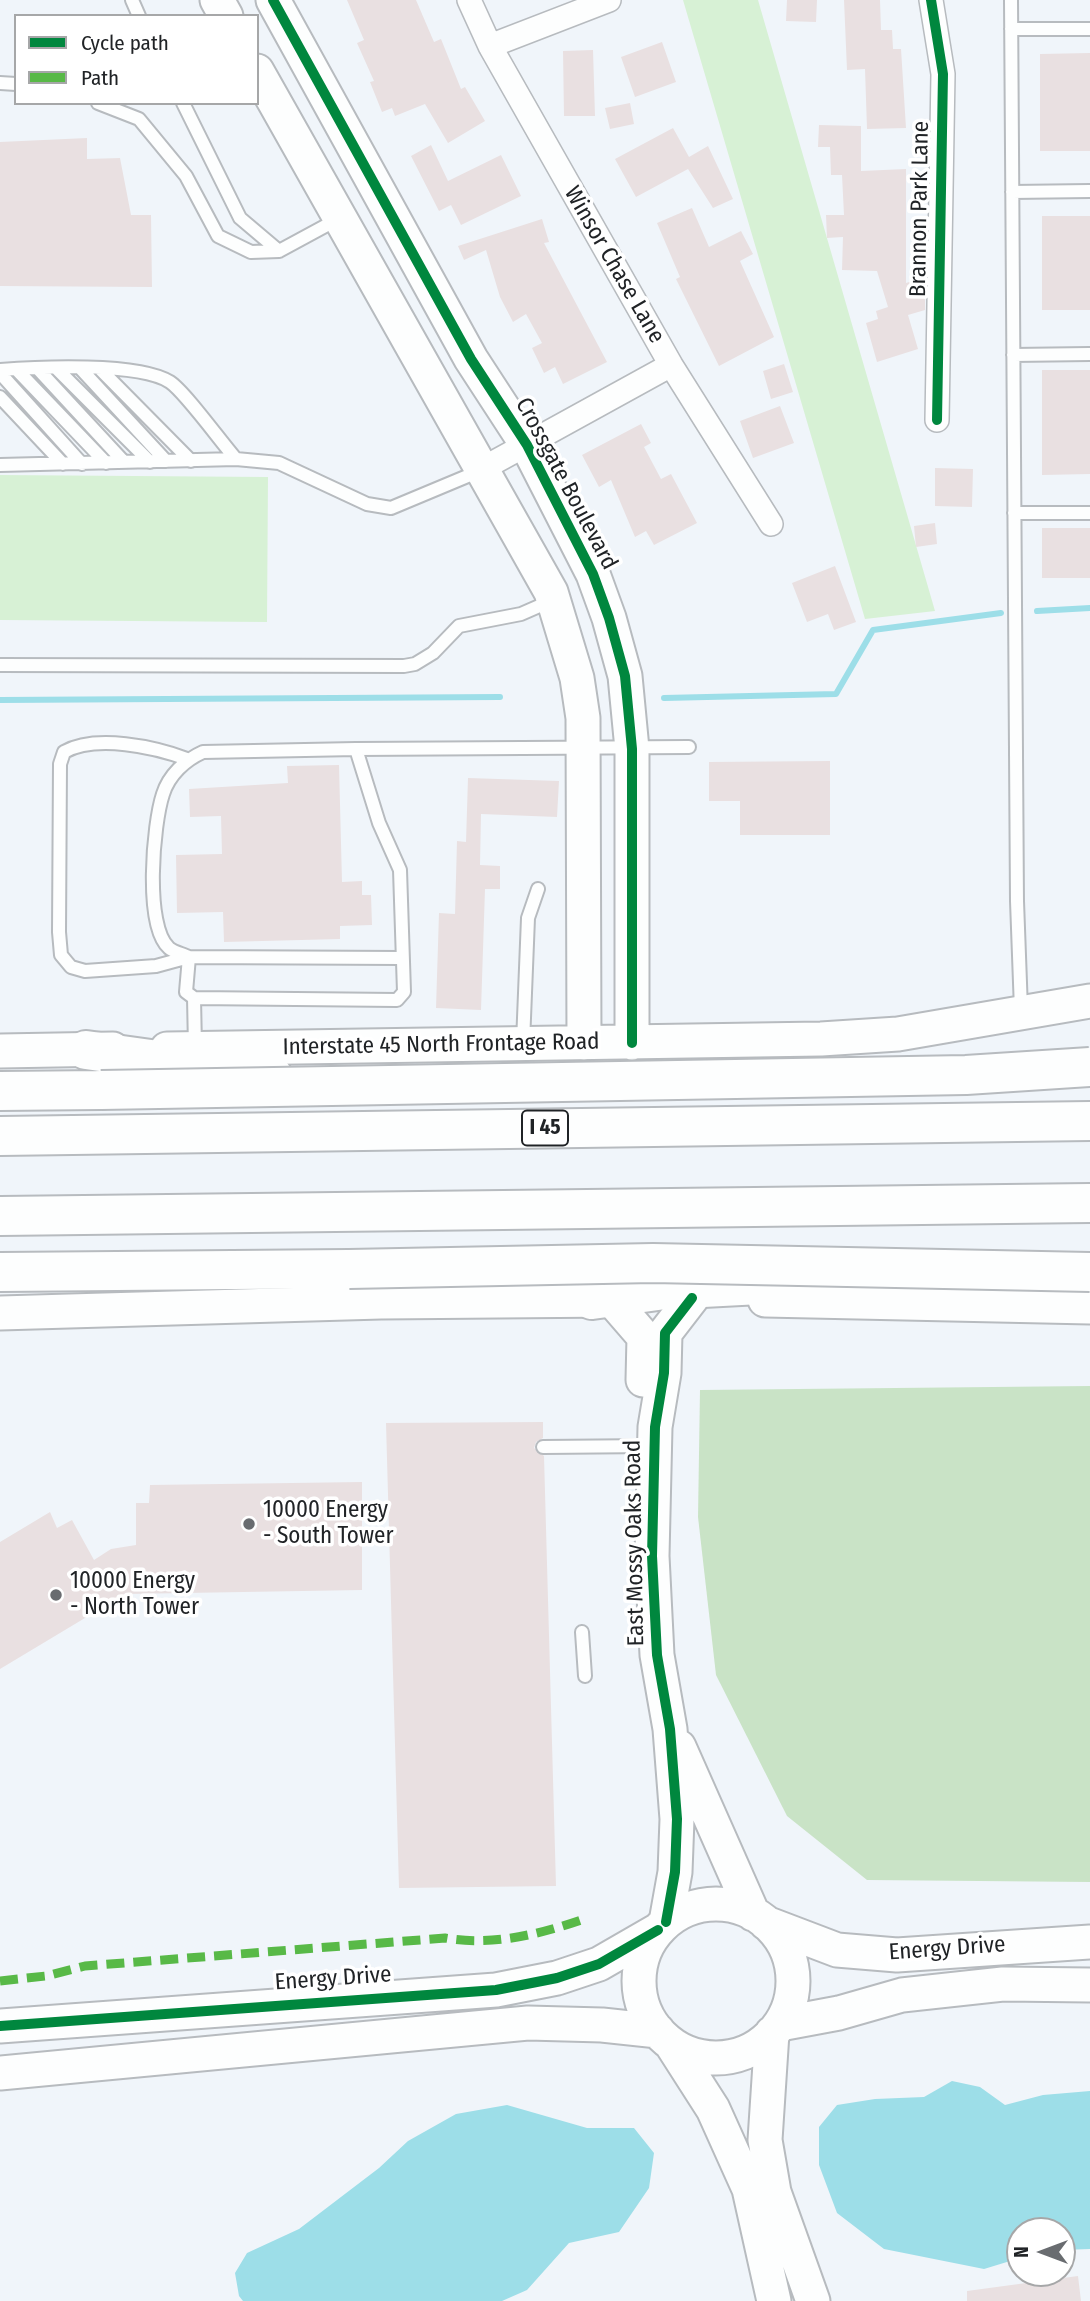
<!DOCTYPE html>
<html>
<head>
<meta charset="utf-8">
<style>
	body { margin:0 }
	#map { position:relative; width:1090px; height:2301px; overflow:hidden; background:#f0f5fa; font-family:"Fira Sans Condensed",sans-serif }
	canvas { display:block }
	.legend { position:absolute; left:14px; top:14px; width:245px; height:91px; box-sizing:border-box; background:#fff; border:2px solid #a6a7a8; margin:0; padding:9px 12px; list-style:none; font-size:21px; color:#202326 }
	.legend li { display:flex; align-items:center; gap:14px; height:35px }
	.legend b { width:35px; border:2px solid #a6a7a8 }
	.north { position:absolute; left:1006px; top:2217px; width:70px; height:70px; box-sizing:border-box; background:#fff; border:2px solid #a6a7a8; border-radius:50%; rotate:270deg; font-size:19px; font-weight:700; line-height:28px; text-align:center; color:#202326 }
	.north::after { content:''; display:block; margin:auto; width:24px; height:32px; background:#696c70; clip-path:polygon(50% 0,100% 100%,50% 72%,0 100%) }
</style>
</head>
<body>
<div id="map">
<canvas width="1090" height="2301"></canvas>
<ul class="legend">
<li><b style="height:9px;background:#00873e"></b>Cycle path</li>
<li><b style="height:9px;background:#58b947"></b>Path</li>
</ul>
<div class="north">N</div>
</div>
<script>
const context = document.querySelector('canvas').getContext('2d');
context.lineJoin = 'round';
function fillPath(path, color) {
  context.fillStyle = color;
  context.fill(path, 'evenodd');
}
function trace(path, color, width, dash) {
  context.strokeStyle = color;
  context.lineWidth = width;
  context.lineCap = dash ? 'butt' : 'round';
  context.setLineDash(dash || []);
  context.stroke(path);
}
function label(font, color, halo, rows, align = 'center') {
  context.font = font + ' "Fira Sans Condensed",sans-serif';
  context.lineWidth = 7;
  context.setLineDash([]);
  context.textBaseline = 'middle';
  context.strokeStyle = halo;
  context.fillStyle = color;
  for (const [text, x, y, turn = 0] of rows) {
    context.save();
    context.translate(x, y);
    context.rotate((+turn || 0) * Math.PI / 180);
    context.textAlign = isNaN(turn) ? turn : align;
    if (halo) context.strokeText(text, 0, 0);
    context.fillText(text, 0, 0);
    context.restore();
  }
}
fillPath(new Path2D(`
	M683,0H758L935,611L865,619Z
	M0,475L268,477L267,622L0,620Z`), '#d7f1d5');
fillPath(new Path2D(`
	M1090,1386V1882L867,1880L787,1816L716,1675L698,1517L700,1390Z`), '#c9e3c6');
fillPath(new Path2D(`
	M952,2081L980,2087L1005,2105L1043,2095L1090,2091V2249L1062,2250V2231H1020V2258L984,2269L884,2249L837,2213L819,2165V2127L837,2105L875,2099L924,2097Z
	M507,2105L587,2128H634L654,2153L649,2188L619,2232L569,2243L527,2290L502,2301H243L239,2296L235,2273L247,2253L299,2229L379,2168L408,2141L456,2114Z`), '#9ddee8');
trace(new Path2D(`
	M1037,611L1090,608
	M664,698L836,694L873,630L1001,613
	M0,700L500,697`), '#9ddee8', 6);
fillPath(new Path2D(`
	M347,0H416L434,42L441,39L461,89L465,87L485,121L448,143L425,104L395,116L392,108L382,112L370,82L374,81L357,43L364,40Z
	M787,0H817L816,22L786,21Z
	M844,0H880L881,30H892L893,49H901L906,128L867,129L865,69L847,70Z
	M662,42L676,82L635,97L621,57Z
	M593,50L595,116H564L563,51Z
	M1090,53V151H1040V54Z
	M630,103L634,124L610,129L605,108Z
	M819,125L861,126V171L906,169V283L919,279L925,300V310L908,315L918,349L877,362L866,323L878,319L876,311L888,307L877,271L842,270L843,237L827,238L826,215H844L842,175H831L830,147H818Z
	M673,128L689,157L708,146L733,199L713,208L688,169L636,197L615,159Z
	M87,138V159L120,158L131,215H151L152,287L0,286V142Z
	M431,145L448,181L501,155L521,196L461,225L451,205L439,211L411,156Z
	M692,208L709,247L741,231L753,254L740,261L774,337L719,366L676,279L680,277L657,223Z
	M1042,216H1090V310H1042Z
	M542,219L549,242L544,243L607,362L563,384L555,367L544,373L532,348L542,343L526,314L513,322L500,297L486,250L464,260L458,246Z
	M784,364L793,392L771,399L763,371Z
	M1042,370H1090V474L1042,475Z
	M780,406L794,443L753,458L740,421Z
	M641,424L651,443L644,447L661,479L671,474L697,523L654,545L646,531L635,537L611,480L599,487L582,455Z
	M935,468L973,469L972,507L935,506Z
	M935,523L937,544L916,547L914,526Z
	M1042,528H1090V578H1042Z
	M835,566L856,622L834,630L828,614L807,622L792,583Z
	M830,761V835H740V801H709V762Z
	M339,765L342,882L362,881V895H371L372,925L340,926V939L224,942L223,912L177,913L176,855L222,854L221,816L190,817L189,789L288,783L287,766Z
	M468,778L559,781L557,817L481,814L480,865L500,866V889H485L481,1010L436,1008L439,913L455,914L457,841L466,842Z
	M543,1422V1438L536,1442L534,1448L544,1456L556,1886L399,1888L386,1423Z
	M362,1482V1590L125,1594L0,1669V1542L50,1512L57,1528L72,1520L94,1560L111,1549L136,1545V1503H149L150,1485Z
	M1078,2276L1081,2301H967V2291Z`), '#e9e0e1');
const lane = new Path2D(`
	M132,0L139,16
	M1011,0L1017,901L1021,1010
	M1011,29H1090
	M0,83L16,84
	M98,103L139,119L186,176L218,236L251,252L279,251L340,218
	M183,103L240,218L279,251
	M1012,192L1090,191
	M1013,355L1090,354
	M38,369L124,462
	M57,369L150,462
	M81,369L166,461
	M100,369L191,461
	M0,370C37,367 139,362 170,382C185,392 221,442 236,459
	M17,370L106,463
	M0,373L82,464
	M0,397L63,464
	M0,465L236,459L279,463L367,504L391,508L482,470
	M1014,513H1090
	M0,665L404,666L415,664L433,653L459,626L521,614L553,600
	M187,759C155,747 96,734 64,752L60,764L59,932L61,955L71,967L85,971L156,966L189,957L402,958
	M189,957L186,992L194,998L397,1000L404,992L400,870L379,823L356,749L689,747
	M189,957C183,954 173,952 169,948C144,926 153,824 163,794C169,775 185,760 203,752L356,749
	M194,998L195,1047
	M523,1043L528,918L538,889
	M543,1447L652,1446
	M582,1632L585,1676`);
const street = new Path2D(`
	M469,0L490,46L671,365L771,524
	M931,0L943,74L937,420
	M490,46L609,0
	M482,469L671,365`);
const secondary = new Path2D(`
	M217,0L226,16
	M273,0L471,359L527,445L593,574L609,618L625,676L632,749V1043
	M257,71L551,592L577,678L583,718L584,1043
	M167,1049L821,1039L898,1034L1090,1001
	M0,1051L113,1049
	M612,1300L644,1337L643,1380
	M765,1300L1090,1307
	M0,1313L381,1302L617,1300
	M679,1747L753,1914
	M639 1981a77 77 0 1 1 154 0a77 77 0 1 1-154 0Z
	M666,1922L675,1872L677,1819L670,1729L657,1655L652,1556L655,1427L664,1373L665,1333L692,1298
	M766,1923L837,1950L897,1955L1090,1942
	M780,2024L839,2013L902,1995L1003,1984L1090,1985
	M0,2026L496,1990L557,1978L599,1964L658,1930
	M772,2033L765,2140L774,2192L813,2301
	M672,2045L713,2109L749,2189L774,2301
	M0,2073L528,2023L602,2025L658,2031`);
const highway = new Path2D(`
	M86,1050L273,1076
	M0,1091L101,1090
	M0,1136L1090,1121
	M0,1216L1090,1203
	M0,1272L349,1269
	M592,1300L665,1290L817,1282`);
trace(lane, '#b7bbbf', 16);
trace(street, '#b7bbbf', 26);
trace(secondary, '#b7bbbf', 37);
trace(highway, '#b7bbbf', 42);
trace(lane, '#fdfefe', 12);
trace(street, '#fdfefe', 23);
trace(secondary, '#fdfefe', 33);
trace(highway, '#fdfefe', 38);
const highwayBridge = new Path2D(`
	M101,1090L966,1075L1090,1067
	M349,1269L653,1263L1090,1272`);
trace(highwayBridge, '#b7bbbf', 42, []);
trace(highwayBridge, '#fdfefe', 38);
trace(new Path2D(`
	M0,1981L46,1976L85,1966L445,1938C491,1946 537,1935 581,1920`), '#58b947', 9, [18, 9]);
trace(new Path2D(`
	M273,0L471,359L527,445L593,574L609,618L625,676L632,749V1043
	M931,0L943,74L937,420
	M666,1922L675,1872L677,1819L670,1729L657,1655L652,1556L655,1427L664,1373L665,1333L692,1298
	M0,2026L496,1990L557,1978L599,1964L658,1930`), '#00873e', 10);
for (const [x, y, r, color] of [
	[249,1524,7,"#696c70"],
	[56,1595,7,"#696c70"]
]) {
  const dot = new Path2D();
  dot.arc(x, y, r, 0, 2 * Math.PI);
  context.fillStyle = color;
  context.fill(dot);
  trace(dot, '#fff', 2.5);
}
for (const [x, y, w] of [
	[545,1128,46]
]) {
  const box = new Path2D();
  box.roundRect(x - w / 2, y - 17.5, w, 35, 5);
  context.fillStyle = '#fff';
  context.fill(box);
  trace(box, '#202326', 2);
}
label('bold 21px', '#202326', null, [
	["I 45",545,1128]
]);
label('23px', '#202326', '#fff', [
	["Brannon Park Lane",920,209,-89],
	["Winsor Chase Lane",614,265,60],
	["Crossgate Boulevard",566,484,62],
	["Interstate 45 North Frontage Road",441,1045,-1],
	["East Mossy Oaks Road",635,1543,-91],
	["Energy Drive",947,1949,-4],
	["Energy Drive",333,1979,-4]
]);
label('23px', '#202326', '#fff', [
	["10000 Energy",263,1511],
	["- South Tower",263,1537],
	["10000 Energy",70,1582],
	["- North Tower",70,1608]
], 'left');
</script>
</body>
</html>
